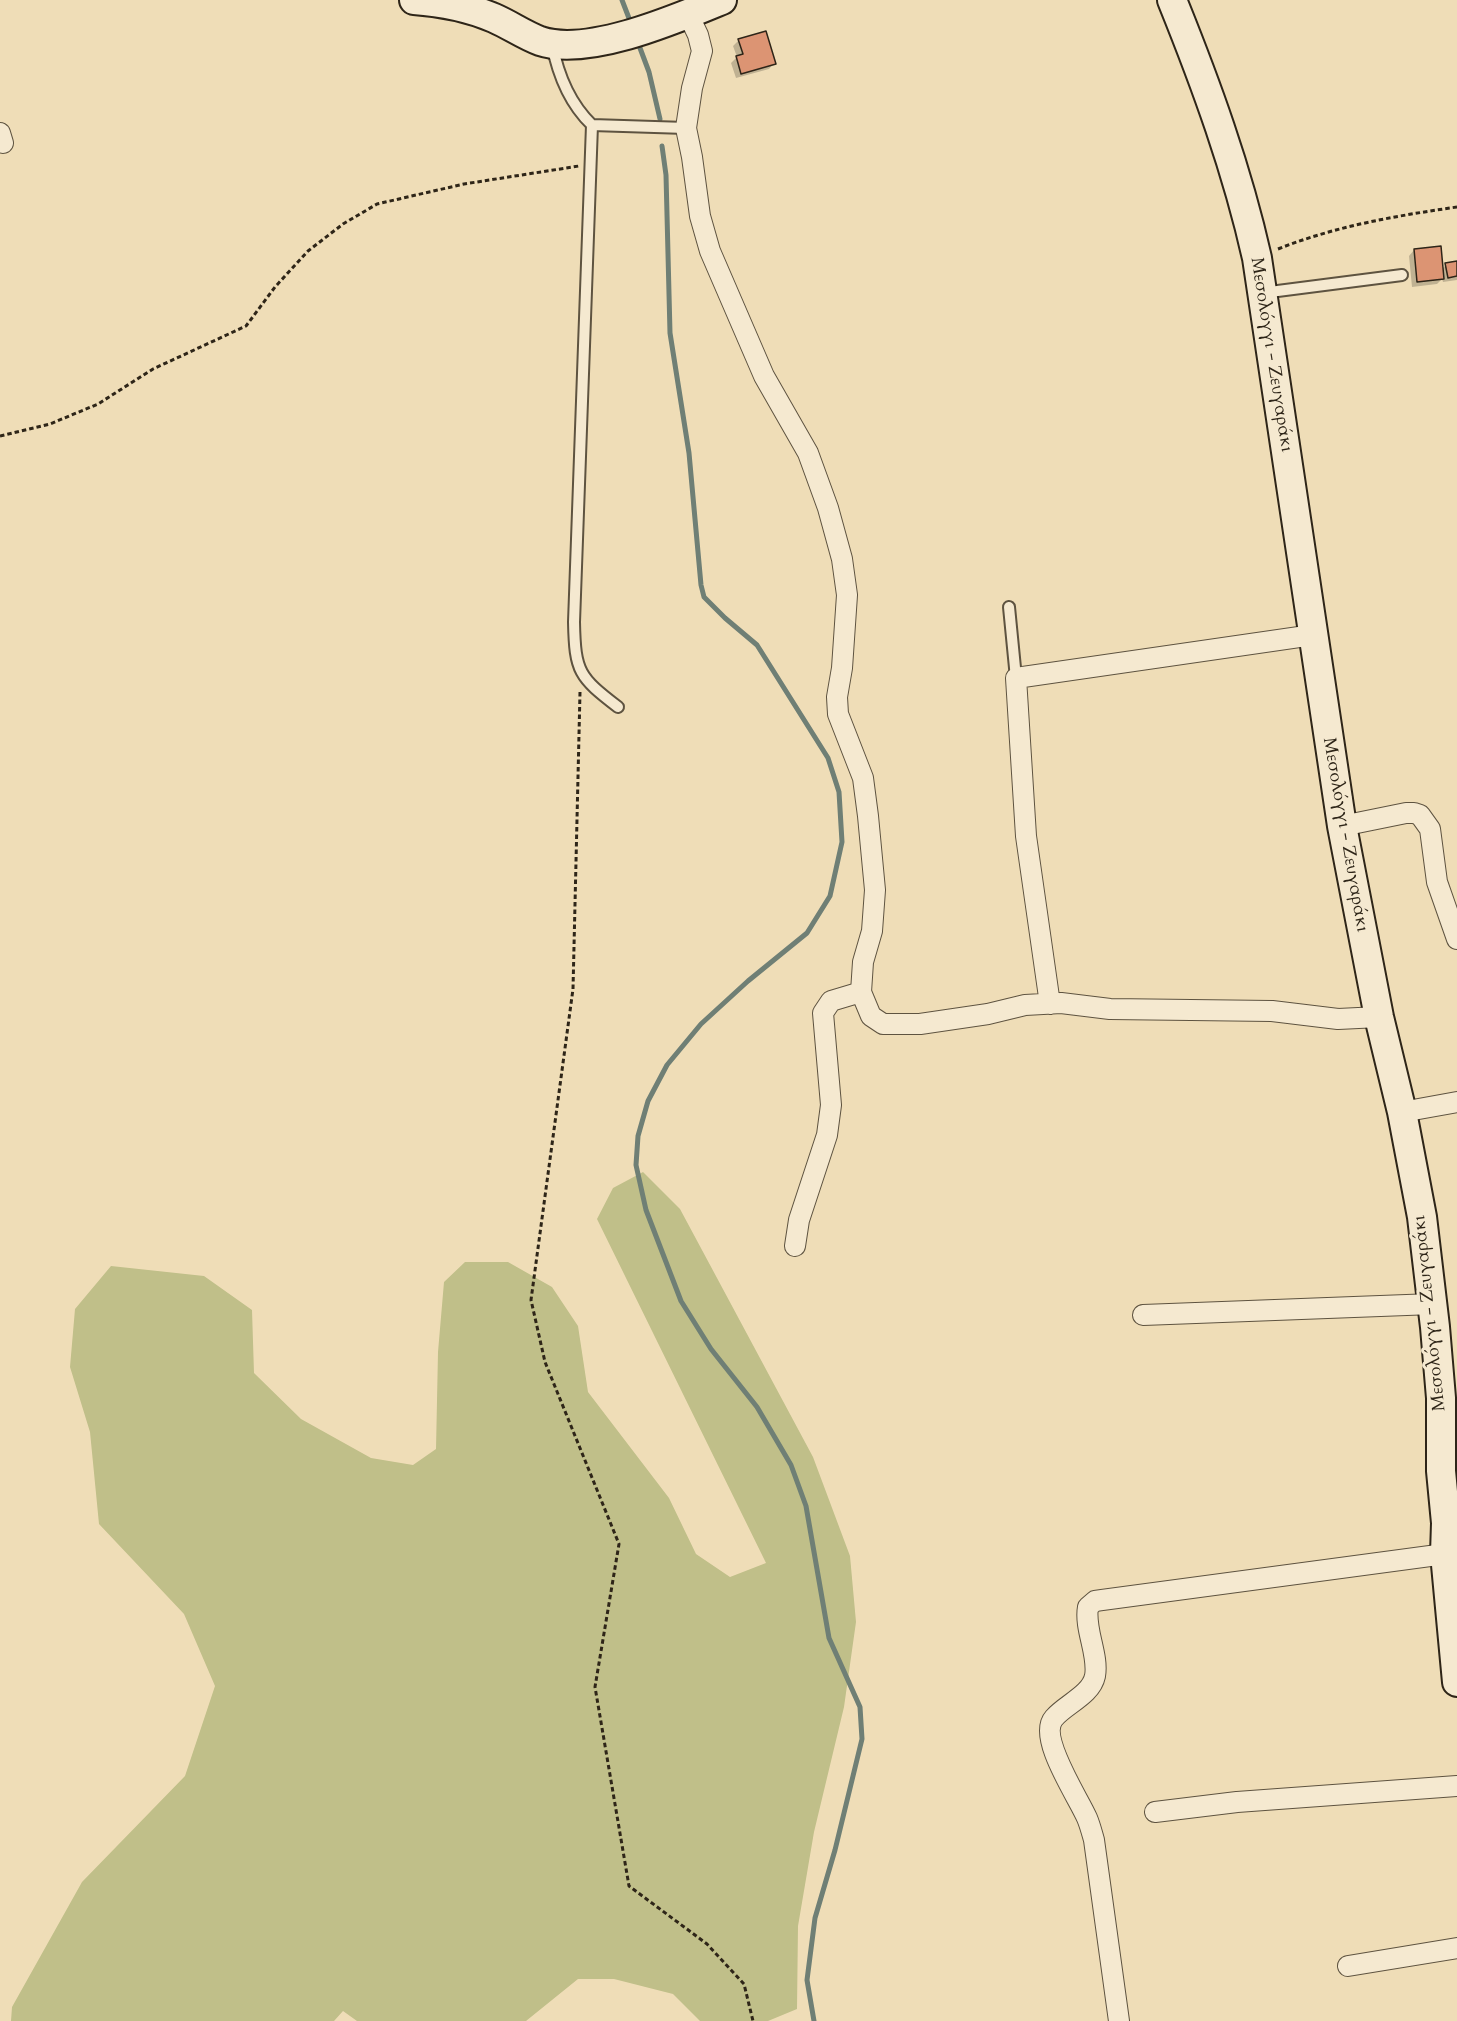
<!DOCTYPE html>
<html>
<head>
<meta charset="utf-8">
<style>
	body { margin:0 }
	canvas { display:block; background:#efddb7 }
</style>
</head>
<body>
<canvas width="1457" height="2021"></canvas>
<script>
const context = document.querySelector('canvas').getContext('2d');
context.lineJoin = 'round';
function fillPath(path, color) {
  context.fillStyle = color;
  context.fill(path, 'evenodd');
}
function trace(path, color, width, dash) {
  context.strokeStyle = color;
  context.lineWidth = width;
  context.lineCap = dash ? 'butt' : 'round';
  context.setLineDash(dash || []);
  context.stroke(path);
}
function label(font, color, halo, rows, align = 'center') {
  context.font = font + ' Cardo,serif';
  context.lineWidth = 6;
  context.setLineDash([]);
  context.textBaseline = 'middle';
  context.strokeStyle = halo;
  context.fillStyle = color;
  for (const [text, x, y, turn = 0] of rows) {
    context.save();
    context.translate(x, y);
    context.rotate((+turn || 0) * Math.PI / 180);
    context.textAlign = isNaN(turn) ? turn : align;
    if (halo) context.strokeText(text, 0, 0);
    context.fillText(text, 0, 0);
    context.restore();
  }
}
fillPath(new Path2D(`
	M643,1172L680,1209L813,1457L850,1556L856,1622L844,1707L814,1832L798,1926L797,2009L768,2021H700L673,1994L614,1979H578L526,2021H357L343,2011L334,2021H11L12,2007L82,1882L185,1776L215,1686L184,1614L99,1524L90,1432L70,1367L75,1309L111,1266L204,1276L252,1310L254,1373L301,1419L371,1458L413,1465L436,1449L438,1352L444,1282L465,1262H508L552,1287L578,1326L588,1392L669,1498L696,1554L730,1577L766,1563L597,1219L613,1188Z`), '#c0bf89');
fillPath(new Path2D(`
	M739,40L774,63L769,69L736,78L731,63L737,57L733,46Z
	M1414,250L1442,269L1446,265L1457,263V280L1443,282L1442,279L1437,284L1412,287L1409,256Z`), '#0003');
trace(new Path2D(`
	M622,0L632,26
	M637,40L649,72L660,119
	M662,146L666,175L670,333L689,453L701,585L704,597L725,618L757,645L828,758L839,792L842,842L830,896L807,933L748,981L701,1024L667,1065L648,1101L638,1136L636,1165L646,1210L681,1301L711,1349L757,1407L791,1465L806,1506L829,1638L860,1707L862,1739L835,1850L815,1918L807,1980L814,2021`), '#6f7f75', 5);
const building = new Path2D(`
	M766,31L776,64L741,74L736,56L743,54L738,39Z
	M1441,246L1444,279L1417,282L1414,249Z
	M1457,261V276L1448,278L1445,263Z`);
fillPath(building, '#dc9473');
trace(building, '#2e2518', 1.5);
const service = new Path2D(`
	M552,44C558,75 569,103 592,125L574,622C575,672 579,677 618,707
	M592,125L686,128
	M1262,293L1402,275
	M1009,607L1016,678`);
const minor = new Path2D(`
	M688,14L698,35L702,51L692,88L686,128L692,157L700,216L710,251L764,376L808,453L828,508L842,559L847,595L842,668L837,697L838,714L863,778L868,816L875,890L872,931L863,962L861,992L871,1016L883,1024H920L988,1014L1025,1005L1061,1003L1110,1009L1272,1011L1338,1019L1379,1017
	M0,133L3,143
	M1342,826L1406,813H1414L1420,815L1430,829L1437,882L1457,939
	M1050,1004L1026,836L1016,678L1313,635
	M1402,1112L1457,1102
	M795,1246L799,1220L827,1135L831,1105L823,1013L831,1001L861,992
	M1143,1315L1433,1304
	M1155,1812L1237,1802L1457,1786
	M1348,1966L1457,1948
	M1119,2021L1094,1840C1092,1833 1090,1825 1087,1818C1078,1797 1037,1737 1054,1718C1066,1704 1091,1695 1095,1676C1099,1655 1084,1629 1088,1607L1095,1601L1102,1600L1445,1554`);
const secondary = new Path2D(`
	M414,0C442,2 468,7 494,18C510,25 524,35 540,41C588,57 676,19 722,0
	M1172,0C1206,84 1237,169 1257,258L1342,826L1379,1017L1402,1112L1422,1217L1435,1327L1441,1398V1471L1446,1523L1445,1554L1457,1682`);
trace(service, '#5e5340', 14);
trace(minor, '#5e5340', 22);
trace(secondary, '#2e2518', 32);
trace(new Path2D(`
	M1278,249C1336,226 1395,216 1457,207
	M0,436L50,424L98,404L153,369L246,326L275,287L308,251L343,224L377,204L464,184L579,166
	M580,692L573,989L531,1300L545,1362L619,1544L595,1687L629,1886L707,1944L744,1984L753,2021`), '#2e2518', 3, [4.5, 3]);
trace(service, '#f5e9d0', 10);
trace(minor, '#f5e9d0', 20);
trace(secondary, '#f5e9d0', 28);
label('18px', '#2e2518', '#f5e9d0', [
	["Μεσολόγγι - Ζευγαράκι",1271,355,81],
	["Μεσολόγγι - Ζευγαράκι",1345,835,80],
	["Μεσολόγγι - Ζευγαράκι",1430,1313,-96]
]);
</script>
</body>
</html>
